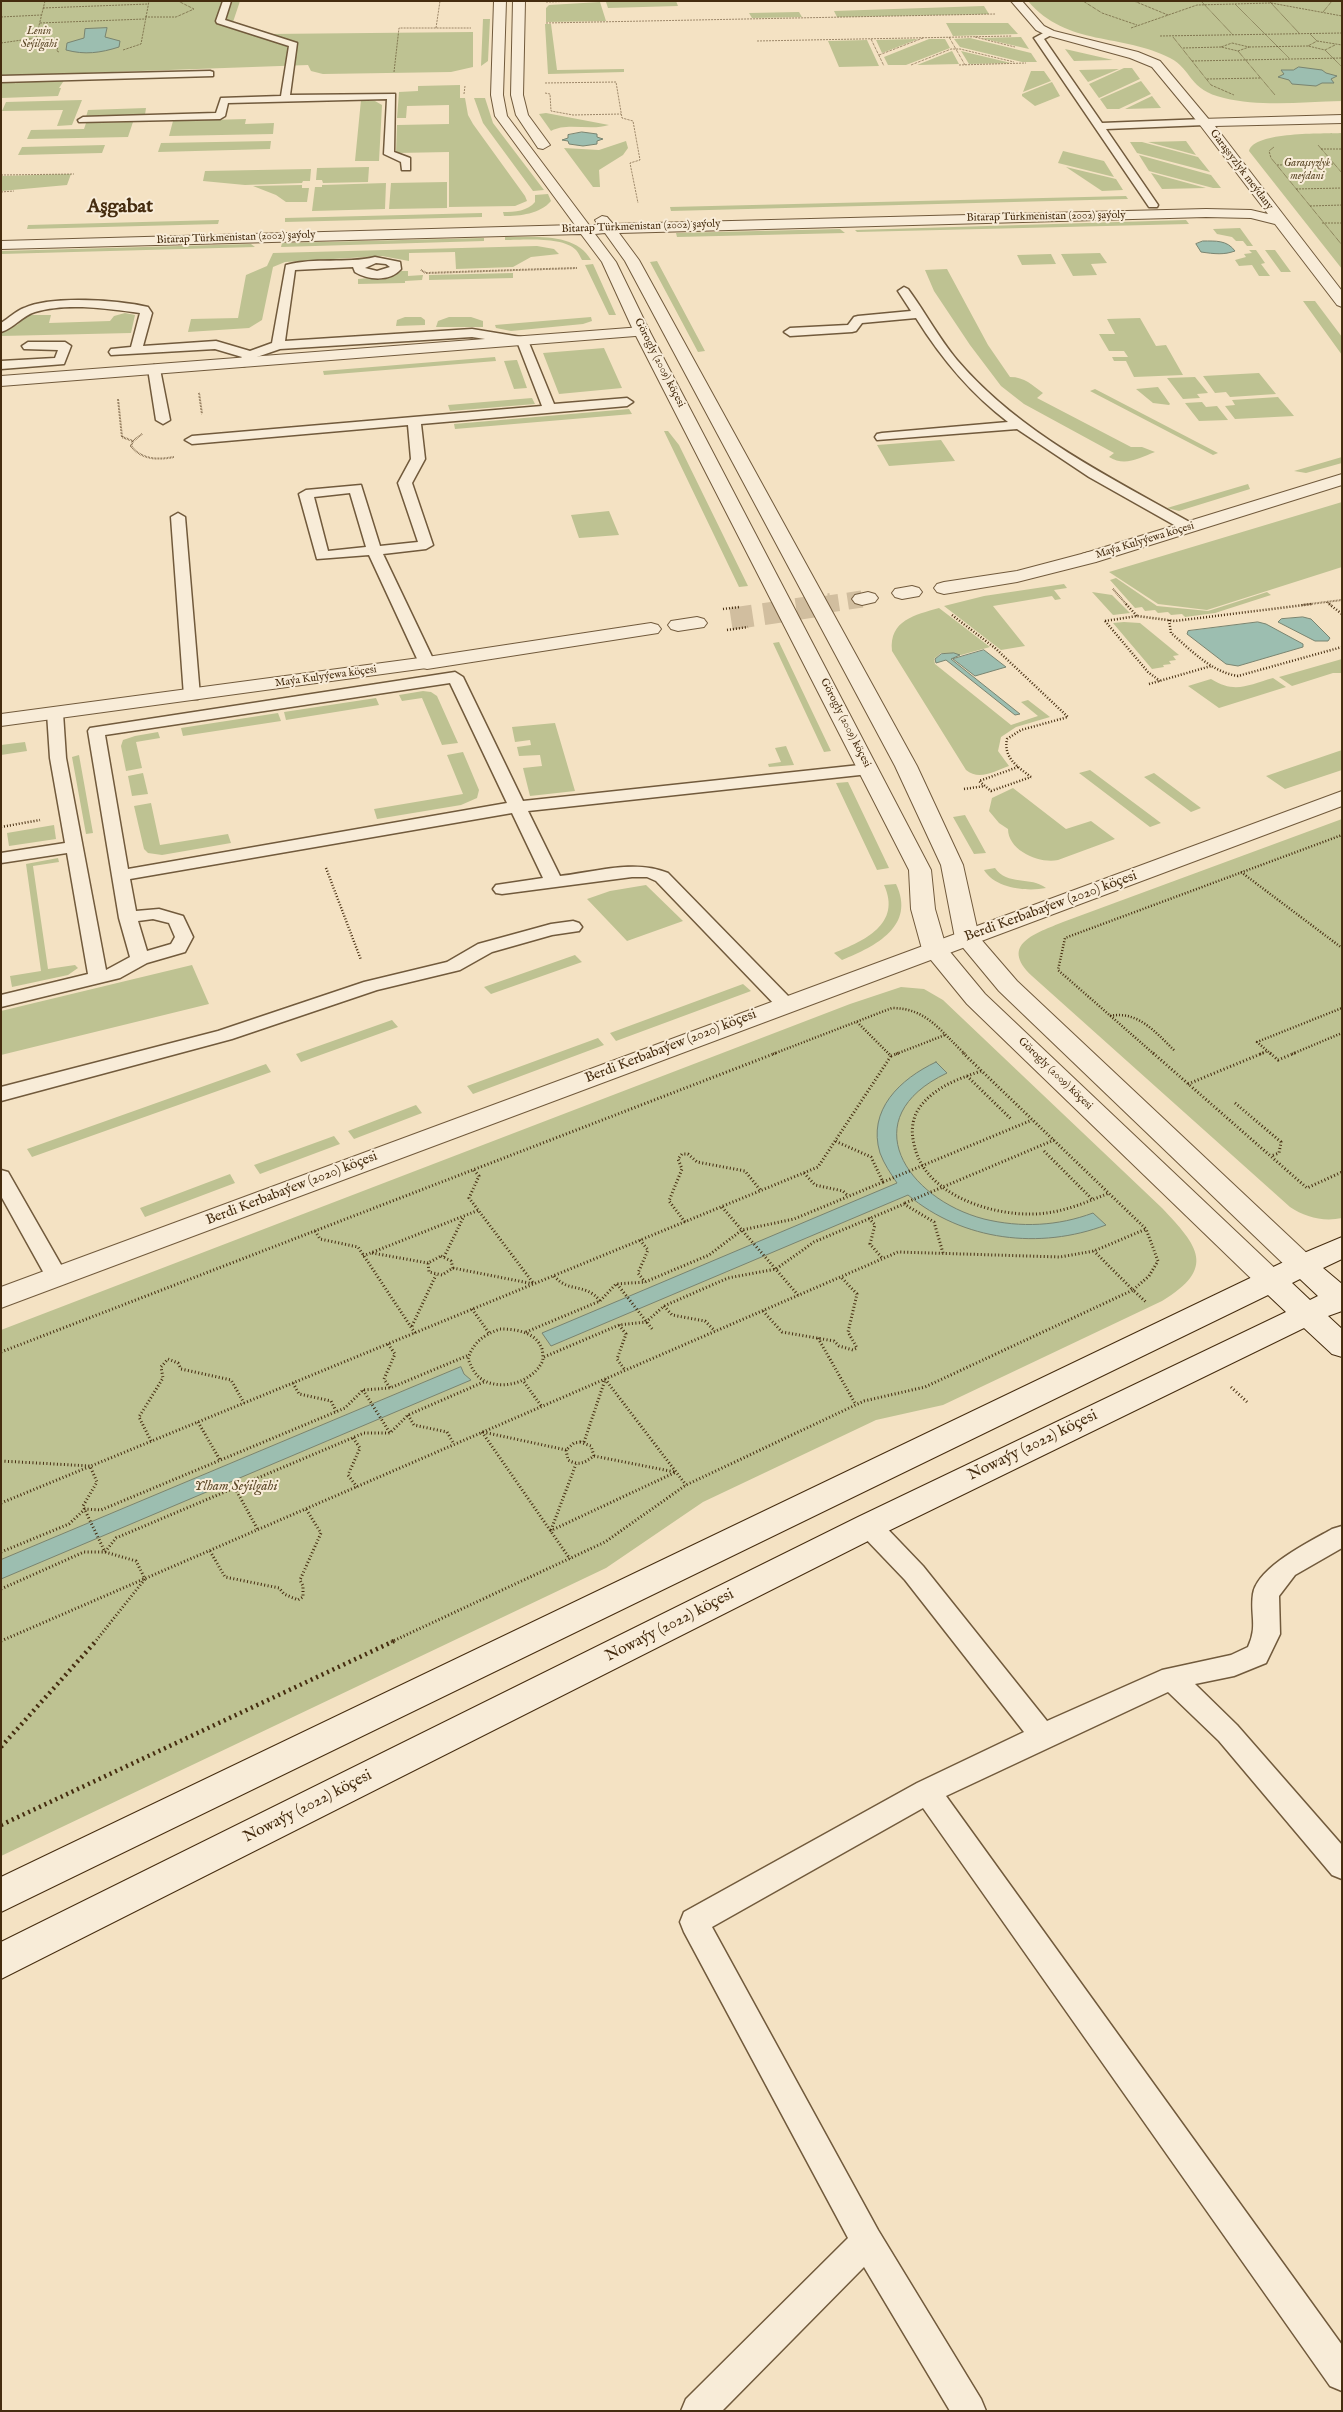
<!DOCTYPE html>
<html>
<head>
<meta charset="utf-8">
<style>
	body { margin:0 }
	#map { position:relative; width:1343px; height:2412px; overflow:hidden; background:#f4e2c3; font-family:"IM FELL English",serif }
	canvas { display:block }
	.frame { position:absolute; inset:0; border:2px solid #452c0f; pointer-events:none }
</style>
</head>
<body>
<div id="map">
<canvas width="1343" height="2412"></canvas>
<div class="frame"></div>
</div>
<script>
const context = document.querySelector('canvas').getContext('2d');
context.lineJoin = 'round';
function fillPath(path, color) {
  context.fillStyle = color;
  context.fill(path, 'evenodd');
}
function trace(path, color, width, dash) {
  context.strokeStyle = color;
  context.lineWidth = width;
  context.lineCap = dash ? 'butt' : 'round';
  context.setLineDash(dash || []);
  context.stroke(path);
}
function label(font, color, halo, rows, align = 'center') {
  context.font = font + ' "IM FELL English",serif';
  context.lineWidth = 4;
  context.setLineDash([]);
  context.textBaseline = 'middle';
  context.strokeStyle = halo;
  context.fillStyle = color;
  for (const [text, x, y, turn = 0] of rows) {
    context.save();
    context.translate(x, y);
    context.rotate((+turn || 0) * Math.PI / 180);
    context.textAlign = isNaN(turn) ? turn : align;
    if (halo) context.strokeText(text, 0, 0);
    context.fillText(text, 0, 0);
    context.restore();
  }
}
fillPath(new Path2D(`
	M1,1H240L233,22L268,34L473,32V67L451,72L323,74L311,71L308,65L1,76Z
	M676,1L678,6L608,8L606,2Z
	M1028,1H1342V101C1303,102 1261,107 1224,98C1188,90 1193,70 1170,58C1122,33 1067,47 1028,1Z
	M600,2L606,21L546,22V8L549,5Z
	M984,6L989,14L837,17L834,11Z
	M799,12L802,17L752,18L749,13Z
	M483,19H490L488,61L481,66Z
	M946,23H1008L1018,34L953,36Z
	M545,24H551L557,70L624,69V72L548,74Z
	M1021,37L1029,49L981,38Z
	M970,38L1031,53L1037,62H1022L960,47L954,39Z
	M918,39L882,53L876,40Z
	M929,39H945L950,48L906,65H888L884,57Z
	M867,40L879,66L839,67L828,41Z
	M1065,49L1113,60L1074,61Z
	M952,51L959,64L917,65Z
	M961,51L1011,63L969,64Z
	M1124,68H1132L1140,79L1099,98L1089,84Z
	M1119,69L1088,82L1079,70Z
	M1031,71H1044L1051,81L1023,92Z
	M65,79L59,88H61L58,96L1,98V82H15L16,84L17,80Z
	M1141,81L1151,94L1119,109H1107L1100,99Z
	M1052,82L1060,96L1035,106L1022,96V94Z
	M460,85V98H465L468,115L473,124L525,196L527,201L515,206L449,207V152L396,153L397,125L449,124V105L407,106L406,118H397L399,92L418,91V86Z
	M1152,96L1161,108L1125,109Z
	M474,98H485L493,123L544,190L533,191L483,123Z
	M82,100L72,125L57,126L63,110L2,111L6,102Z
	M361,100L375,101L382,105L379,161H355Z
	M146,108L145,115L86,117L88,110Z
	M546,113L609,125C591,131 566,122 551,131L539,114Z
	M246,119L245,124L274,123L273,134L169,136L173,121Z
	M133,122L128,137L27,139L31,130L84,129L86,123Z
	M1342,133V269L1249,151C1254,131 1324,134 1342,133Z
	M271,141L270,149L158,152L161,143Z
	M626,141L628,148L623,155L599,170L600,187H593L564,148L599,150Z
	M1186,141L1196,155L1148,142Z
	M1130,142H1142L1198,157L1210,172L1137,153Z
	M105,145L102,153L18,155L22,147Z
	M1063,151L1104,161L1114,177L1058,163Z
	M1139,155L1211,175L1221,188H1213L1149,171Z
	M369,167L368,182L323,183L322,180H316L317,168Z
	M1066,167L1116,179L1123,190L1102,191Z
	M311,169L310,181H303L302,183L245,185L203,181L205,171Z
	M1151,173L1206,188L1162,189Z
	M71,174L67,185L1,191V176Z
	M447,182V208L389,209L391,183Z
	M386,183L385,209L312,211L315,187H322V185Z
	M302,185V188H309L307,202H286L276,195L253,186Z
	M548,194L551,201C540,214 520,216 504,216L503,212C515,212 528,211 535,202V195Z
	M1126,196L1128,199L671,211L670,207Z
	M482,213V217L285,222V218Z
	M219,220L218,224L27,229L28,225Z
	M1186,220L1189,224L857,232L855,230Z
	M1240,228L1253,246H1247L1243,241H1236L1232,237L1217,234L1213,229Z
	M840,229L845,233L677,237L676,233Z
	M505,237C533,237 576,232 591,260H582C580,257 579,253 576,250C563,236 522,240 505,240Z
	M484,238V241L281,247L282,243Z
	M251,244L255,247L1,254V251Z
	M537,246L554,249L559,254L531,257L513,267L456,269L455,252L409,253V261L382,256L285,262L273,267L262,320L249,328L188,332L191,319L238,318L246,275L267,266L273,253Z
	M1249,250H1256L1265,263L1261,264L1270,276H1259L1252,265L1239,266L1235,260L1246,257L1244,254L1252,253Z
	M1265,250H1275L1291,272H1281Z
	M1100,253L1107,263L1091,264L1097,275L1073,276L1061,254Z
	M1051,254L1056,264L1022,265L1017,255Z
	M657,261L705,351L698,352L650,262Z
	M593,264L616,315H609L585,265Z
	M947,269L988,345L1010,377C1025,377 1032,385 1043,393L1037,398L1131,447H1142L1155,452C1139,458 1125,467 1109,457L1114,453L1024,404L1001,386L970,345L934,291L925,270Z
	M401,271H408V276L423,275L422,280L405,281V283L358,284V279L389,276Z
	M513,273V278L429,280V275Z
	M1303,301H1315L1342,337V355Z
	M125,313L135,315L131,333L1,336V331L17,325L28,315H51L49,323L110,321L114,316Z
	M405,317H421L425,320V325L396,326L397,320Z
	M449,317H471L483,321V327H436L438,321Z
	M591,317L592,321L583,324L511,331L496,328L495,325Z
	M1140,318L1156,346L1166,345L1183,375L1134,377L1126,361H1114L1112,357H1128L1124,351H1109L1099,334H1115L1107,319Z
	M604,348L622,388L559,394L543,353Z
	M495,357L496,361L324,375L323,371Z
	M516,360H517L527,388L514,389L504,361Z
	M1259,373L1276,394L1230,397L1226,392L1215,393L1203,376Z
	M1195,377L1208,393L1197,394L1200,398L1183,399L1167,378Z
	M1158,387L1170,404L1169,405L1153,403L1136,389Z
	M1095,389L1218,453L1213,455L1090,391Z
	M1278,397L1294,416L1235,419L1225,406L1235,405L1232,400Z
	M532,398L535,404L450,411L448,405Z
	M1202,402L1206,407L1217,406L1228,420L1199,421L1185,403Z
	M629,409L632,414L455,429L454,424Z
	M664,431H668L679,445L748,586L739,587Z
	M941,440L955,461L889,466L877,445Z
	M1342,457V463L1306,473L1294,471Z
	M1248,484L1250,489L1179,511L1167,508Z
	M1342,502V567L1207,610L1158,604L1109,572Z
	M609,511L619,535L579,538L571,515Z
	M1116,578L1157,606L1208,611L1267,592L1271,595L1215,613L1185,617L1182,614L1171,615L1168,612L1158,613L1155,610L1145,611L1142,607L1135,608L1110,580Z
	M1064,584L1067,588L1054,590L1061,599L1055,600L1052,596L993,606L1025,646L1001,650L944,606L984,596Z
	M1092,592L1112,595L1130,613L1113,615Z
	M939,608L990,647L961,655L941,653L934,659L935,664L1011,725L1038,716L1021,702L1028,700L1050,717L1016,727L1001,737L998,751L1009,766C995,771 979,781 966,770L892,651C889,620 915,615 939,608Z
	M1124,622L1140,623L1179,655L1173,656L1176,660L1169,661L1171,664L1163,665L1164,667L1152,669L1113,623Z
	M779,642L831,751L824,752L773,643Z
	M1342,659V673H1333L1292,686L1279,677Z
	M1273,678L1286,687L1219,708L1188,686L1211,679C1235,694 1248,685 1273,678Z
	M423,691L431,692L437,696L458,743L442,745L422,698L402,701L399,695Z
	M376,698L379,705L286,720L284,712Z
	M278,713L281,721L183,736L181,728Z
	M555,723L575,791L530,796L523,768L542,766L540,755L519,756L517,747L531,745L530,740L515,742L512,727Z
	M158,732L160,738L136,742L142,768L126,771L121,746L123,740L135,736Z
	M25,742L27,751L1,755V745Z
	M786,746L794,765L769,767L768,764L781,762L775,748Z
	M1342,750V770L1285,789L1266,776Z
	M463,752L479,790L477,798L461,805L377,819L374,809L463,794L447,755Z
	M79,755L93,833L86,834L72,757Z
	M1090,770L1161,823L1150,827L1079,773Z
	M143,773L148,794L132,796L128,776Z
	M1154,773L1201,808L1191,812L1144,777Z
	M848,782L889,868L877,870L836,783Z
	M1013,788L1066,829L1091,821L1115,839L1058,860C1040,864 1008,851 1008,829L999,823L989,811L992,798Z
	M151,803L160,845L228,834L231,843L162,855L148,853L144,849L134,806Z
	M965,815L986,853L974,854L953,817Z
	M1342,819V1218C1323,1222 1305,1217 1290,1207L1032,976C998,944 1037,933 1063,922Z
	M54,825L56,839L9,846L7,833Z
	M58,858L59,862L33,866L48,969L75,965L78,968L68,975L12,987L10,976L41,971L26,864Z
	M995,868C1007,886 1031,876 1046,888C1026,892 995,888 984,870Z
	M896,884C916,926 876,946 842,960L834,953C864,941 902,924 884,885Z
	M646,885L683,921L627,941L587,899L610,891Z
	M575,955L582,962L491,994L484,987Z
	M192,965L209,1004L1,1055V1011Z
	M743,984L751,991L616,1041L610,1033Z
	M901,987L924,989L943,1000L1162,1208C1198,1246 1217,1268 1162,1301L943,1405L876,1420L703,1502L606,1568L1,1856V1330L850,1004Z
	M392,1020L398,1027L301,1062L296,1054Z
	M598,1038L604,1045L473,1094L467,1086Z
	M266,1064L271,1072L32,1157L27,1149Z
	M416,1105L422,1113L354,1139L348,1131Z
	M334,1136L340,1144L260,1174L254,1165Z
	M230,1174L235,1183L145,1217L140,1208Z`), '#bec292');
const water = new Path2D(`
	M107,28L105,37L120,41L119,47C100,53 85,55 66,50L67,43L84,38L85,29Z
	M1299,67L1322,70L1326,73L1337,76L1331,79L1334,83H1322L1316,86L1292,84L1289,80L1278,77L1284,74L1281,70H1293Z
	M582,132L597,134V137L603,139L597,141V144L583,146L569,144L568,141L562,140L568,138V135Z
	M1203,241C1216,241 1227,240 1235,251C1224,255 1215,254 1201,252L1196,244Z
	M1303,617L1311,619L1330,638L1328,641H1315L1278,622L1281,619Z
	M1258,622L1266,624L1303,644V647L1238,666L1226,664L1187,634L1188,631Z
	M984,650L1006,667L975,676L953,659Z
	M954,653L960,655L951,659L1020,714L1015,715L946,660L936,663L935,659L941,654Z
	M936,1062L947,1073C852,1118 907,1199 984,1219C1021,1228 1058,1226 1093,1213L1106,1225C1040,1250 963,1241 908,1195L551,1346L542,1333L897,1183C891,1174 884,1164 880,1153C867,1110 900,1079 936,1062Z
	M461,1367L464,1374L471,1380L1,1579V1560Z`);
fillPath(water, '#9cbeb0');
trace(water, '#798470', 1);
trace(new Path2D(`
	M822,605L862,599`), '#d1be9f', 17, [17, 9]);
trace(new Path2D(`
	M731,619L831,604`), '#d1be9f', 22, [22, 11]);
const service = new Path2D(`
	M223,1H231L225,20L297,43L290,95L395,94L394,152L410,158V170H402L401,162L384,154L387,99L228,103L225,116L220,119L79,122L78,120L83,117L216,113L221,98L281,96L289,46L217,23L216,21Z
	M1047,31L1055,33L1044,39L1102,123L1205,119L1210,122L1205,125L1106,129L1158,205L1157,207H1149L1034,38Z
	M210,71L213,72V76L1,82V76Z
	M375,257L400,262L401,269C390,282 368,280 355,272L353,267L295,270L285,341L472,329L527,338L554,404L627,398L633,402L627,406L421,424L425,459L412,483L433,545L426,549L383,554L435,663L427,668L419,663L369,555L317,559L299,494L306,490L361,485L380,546L418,542L398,483L411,459L408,425L192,444L185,440L192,436L542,406L518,344L472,337L280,349L254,358L248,365L244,366L238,362L242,357L215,349L111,355L109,352L111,349L131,347L140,313L133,312C103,308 65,303 35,312C22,316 14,328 1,332V323C9,318 16,311 24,308C52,295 119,300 148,307L152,313L143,346L216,341L250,351L272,343L286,265C315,257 346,264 375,257ZM376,263L386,264L390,267L377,271L365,268ZM350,493L366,547L328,551L314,497Z
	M904,287L908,289C925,312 938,337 957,360C1020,434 1110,477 1193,524L1195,527L1193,530H1183L1089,477L1017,429L877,440L875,437L877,434L882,433L1008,422C970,393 941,358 916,318L862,323L856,331L852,332L790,336L784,332L790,328L848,325L854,317L858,316L911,311L898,291Z
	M28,342H65L71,346L64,364L1,369V361L55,358L58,350L24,349L22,346Z
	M154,365L160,369L170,420L163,424L156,420L148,369Z
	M178,513L185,517L200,696L198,699H186L184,696L171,517Z
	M455,672L463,677L523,801L869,764L875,765L877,769L875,773L869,774L528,811L560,876C595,872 635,859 668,873L792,1000L795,1004L792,1008L785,1010L778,1008L656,881L647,877H632L502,894L496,893L493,889L496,885L543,878L512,813L130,879L136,911L159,909L183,916L193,937L185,952L147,963L120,978L1,1007V995L88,974L67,853L1,863V853L65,843L50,758L47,713L49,710H61L63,713L66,758L106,970L130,957L119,918L88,731L90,728ZM450,683L507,803L128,869L105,735ZM153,919L169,923L175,937L171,944L147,951L138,921Z
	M573,921L579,923L582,927L579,931L552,935L492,952L460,970L377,990L232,1039L1,1101V1087L218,1031L364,982L447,962L478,944L551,924Z
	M1,1170L8,1172L68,1277L65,1283L57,1285L49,1283L46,1277L1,1196Z
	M869,1516L878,1519L923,1566L1047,1721L1162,1670L1231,1655L1248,1647C1258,1626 1250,1615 1253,1594C1257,1567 1311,1541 1332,1529L1342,1526V1548L1295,1575L1279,1596L1280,1634L1266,1663L1234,1676L1195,1684L1237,1725L1342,1845V1879L1332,1875L1219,1741L1168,1692L946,1796L1342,2345V2391L1330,2386L923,1808L712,1927L878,2230L981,2399L986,2411H950L864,2267L722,2411H681L686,2399L848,2238L684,1932L680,1922L684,1912L917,1783L1024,1732L905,1580L860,1533L857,1526L860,1519Z`);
const pedestrian = new Path2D(`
	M1089,552L1096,554L1098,558L1096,562L1017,582L944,594L937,592L934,588L937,584L944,582L1017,571Z
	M912,586L919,588L922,592L919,596L902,599L895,597L892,593L895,589Z
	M868,592L875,594L878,598L875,602L862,605L855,603L852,599L855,595Z
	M697,617L704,619L707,623L704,627L678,631L671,629L668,625L671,621Z
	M651,623L658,625L661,629L658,633L427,669L420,667L417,663L420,659L427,657Z`);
const minor = new Path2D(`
	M1011,1H1022L1044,26L1054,31L1138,52L1160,61L1211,122L1205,126L1200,125L1152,67L1130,58L1046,35L1036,30Z
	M642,327L648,329L650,332L648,335L1,386V376Z
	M1342,474V485L1096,562H1082L1080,558L1082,554Z
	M427,657L434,659L437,663L434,667L1,726V714Z
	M1342,791V806L1,1308V1287Z`);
const tertiary = new Path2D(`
	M494,1H506L503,95L507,116L589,225H598L595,220L602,216L607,217L613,224L1206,209L1251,210L1268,214L1200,125L1199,122L1200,119L1342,115V123L1215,126L1342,291V307L1337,305L1275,224L1251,218L1206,217L619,233L639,260L917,766L963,865L979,937L1017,981L1312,1258L1316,1265L1312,1272L1302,1275L1292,1272L999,991L955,938L941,865L895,766L625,261L605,233L595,234L616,262L650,332L931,870L935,909L946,947L985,994L1282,1275L1286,1282L1282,1289L1272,1292L1262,1289L967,1004L922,949L911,909L909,870L634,332L602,262L581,234L1,249V241L575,225L495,116L491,95Z
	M513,1H525L523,95L528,115L550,145L543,149L538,148L516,115L511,95Z`);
const secondary = new Path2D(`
	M1342,1237V1259L1323,1268L1342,1284V1311L1328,1316L1342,1329V1357L1332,1354L1304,1328L880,1535L1,1979V1942L858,1517L1286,1312L1268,1295L1,1912V1877L1292,1258ZM1300,1279L1318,1296L1310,1300L1292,1283Z`);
trace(service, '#715a3c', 3);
trace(pedestrian, '#715a3c', 2);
trace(minor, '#715a3c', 2);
trace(tertiary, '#715a3c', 2);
trace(secondary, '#452c0f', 2);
trace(new Path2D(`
	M45,1L36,38L58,45L57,51L59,52
	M1083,1L1102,13L1137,25
	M1134,1L1168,15
	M1201,1L1233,35
	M546,2L581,1
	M1271,3L1342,16
	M1271,3L1299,33
	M1235,4L1289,58
	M43,8L148,4
	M1323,12L1332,1
	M1,17L41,15
	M145,17H176L194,9L178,1
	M40,23L145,19
	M546,23L995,14
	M436,28L440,1
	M1131,28L1197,5L1271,3L1269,1
	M1310,34L1317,41
	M1160,36L1342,33
	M949,37L965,65
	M975,37L1015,47
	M1173,37L1211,85L1234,95
	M871,39L884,66
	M757,41L1012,36
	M1,43L36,38
	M1232,43L1249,47L1238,51L1221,47Z
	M1335,45L1325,50L1308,46L1317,41L1342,45
	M1249,47L1308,46
	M1183,48L1221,47
	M123,50L141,44L149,1
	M1325,50L1342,67
	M1238,51L1275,95
	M879,55L923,38
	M1192,61L1342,58
	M911,65L951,49H960L1014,62
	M959,65L1026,63
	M394,72L399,28H471
	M1207,79L1261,78
	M545,83L616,82L622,118L633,121L640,160L630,163L638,203
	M545,93L550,94L551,111L573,115L621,114
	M464,94L465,86
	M1318,145L1342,173
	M1274,147L1269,151L1271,158L1342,245
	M1321,149H1342
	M1277,165L1333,164
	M1,175L74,174
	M1296,189L1342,188
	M1,192L14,191
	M1310,206L1342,205
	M1322,223H1342`), '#452c0f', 1, [0.5, 1]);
trace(new Path2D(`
	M421,270L426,273L577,268
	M199,393L202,414
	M118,399L122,437L133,441
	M142,434L133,441L131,446C142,460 158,460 174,457
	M1113,589L1127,605
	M1327,602L1331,605
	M1302,605L1342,600`), '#452c0f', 2, [0.5, 1]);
trace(new Path2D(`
	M1126,604L1137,616
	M1329,604L1342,614
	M723,609L739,607
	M952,615L995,648L1068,717
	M1169,620L1171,633C1191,650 1211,672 1238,676L1342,647
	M1105,621L1137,616L1175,621L1312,604
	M1105,621L1148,672L1160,681
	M727,630L748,627
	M1149,684L1211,666
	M1018,767L979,781L991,791L1031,777
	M1031,777C1018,767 1003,758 1007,739L1021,730L1068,717
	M964,789L985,786
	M1,827L40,820
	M326,868L361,960
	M1241,872L1342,948
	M1110,1016C1138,1010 1156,1033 1175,1051
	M857,1022L889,1054
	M773,1054L892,1008C927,1008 941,1032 965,1054
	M896,1054L945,1035
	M1154,1054L1058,970L1065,938L1342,835
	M1260,1054L1267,1051
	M1271,1054L1257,1042L1342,1008
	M1292,1054L1342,1033`), '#452c0f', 2.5, [1, 2]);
trace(new Path2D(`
	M963,1053L1146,1229L1158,1261L1149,1276L1133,1290L1094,1251
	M1153,1053L1307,1188L1342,1172
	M1270,1053L1278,1060L1295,1053
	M891,1056L899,1053
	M981,1071C961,1078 940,1085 925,1101C913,1113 910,1128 914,1144C923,1193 988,1215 1032,1214C1059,1214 1085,1203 1109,1193
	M967,1076L1011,1119
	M1188,1084L1263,1053
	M1235,1103L1281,1142L1279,1153L1271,1156
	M1044,1151L1093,1200
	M474,1170L479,1176L469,1198L534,1284
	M804,1173L815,1185L843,1191L848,1196
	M883,1182L1032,1120
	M905,1203L1054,1140
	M722,1207L798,1295
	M869,1218L875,1225L870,1244L883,1259
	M685,1222L669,1201L682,1169L678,1159L682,1154H688L697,1162L745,1171L761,1191
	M315,1231L320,1239L358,1247L415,1333
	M640,1240L648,1250L638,1273L645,1282
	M372,1253L428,1263
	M363,1256L479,1210
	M441,1256L451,1261L453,1268L442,1275L429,1272L428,1263Z
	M444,1257L463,1218
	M453,1268L534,1284
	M554,1276C570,1294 585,1282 600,1301
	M617,1284L653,1330
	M664,1306L672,1315L705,1321L715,1331
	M472,1309L489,1333
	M763,1311L782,1332L834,1341L839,1346L853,1350L857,1348L848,1332L857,1294L841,1277
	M619,1325L626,1334L617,1359L625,1370
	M412,1326L436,1275
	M500,1329C516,1329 536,1332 542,1349C543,1354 544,1360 541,1364C530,1383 499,1392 480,1378C474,1373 471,1366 468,1359C473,1342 484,1335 500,1329Z
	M526,1332L600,1301L616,1284L645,1282L709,1255L742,1230L794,1219L883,1182L871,1157L835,1141
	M818,1338L856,1405
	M388,1344L395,1354L384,1379L390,1388
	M1,1352L776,1053
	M544,1357L619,1325L646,1322L664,1306L728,1278L776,1269L814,1242L904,1204L934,1222L943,1253
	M605,1379L686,1485
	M524,1382L542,1407
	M293,1383L299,1394L331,1401L336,1411
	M1231,1387L1247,1402
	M363,1390L390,1433
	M408,1415L414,1425L447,1432L454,1444
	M198,1422L220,1460
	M482,1432L570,1559
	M483,1432L566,1450
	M353,1438L360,1448L348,1475L357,1487
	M151,1441L139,1417L163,1378L161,1367L168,1359L178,1363L181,1369L231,1380L244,1403
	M580,1442L591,1446L594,1456C584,1463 579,1466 568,1460L566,1450L574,1443Z
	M584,1442L605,1380
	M594,1456L675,1472
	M1,1461L90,1466L97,1482L83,1506L105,1552L136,1561L145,1579L95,1642
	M235,1488L258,1530
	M1,1503L818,1167L891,1056L888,1053
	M551,1530L576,1464
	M550,1531L676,1472
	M210,1551L225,1577L279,1588L284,1594L298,1600L303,1597V1586L300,1580L321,1533L306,1509
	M1,1552L69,1524L85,1509L101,1510L345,1408L363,1390L390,1388L469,1355
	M1,1589L84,1552H105L116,1538L364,1433H390L408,1415L486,1381
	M1,1641L898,1252L1060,1257L1094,1251L1146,1229
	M391,1642L605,1542L686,1485L864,1401L925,1387L1133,1290L1147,1303`), '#452c0f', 3, [1, 2.5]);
trace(new Path2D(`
	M1,1747L96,1641
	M1,1825L394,1641`), '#452c0f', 4.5, [2, 4]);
fillPath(service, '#f8ecd8');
fillPath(pedestrian, '#f8ecd8');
fillPath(minor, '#f8ecd8');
fillPath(tertiary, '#f8ecd8');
fillPath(secondary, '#f8ecd8');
label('italic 11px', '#5d4a29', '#f8ecd8', [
	["Lenin",39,32],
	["Seýilgähi",39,45],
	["Garaşsyzlyk",1307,164],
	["meýdani",1307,177]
]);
label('11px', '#452c0f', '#f8ecd8', [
	["Garaşsyzlyk meýdany",1241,170,53],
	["Bitarap Türkmenistan (2002) şaýoly",1046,217,-1],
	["Bitarap Türkmenistan (2002) şaýoly",641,227,-2],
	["Bitarap Türkmenistan (2002) şaýoly",236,238,-2],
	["Görogly (2009) köçesi",659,363,63],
	["Maýa Kulyýewa köçesi",1145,541,-17],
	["Maýa Kulyýewa köçesi",326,677,-8],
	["Görogly (2009) köçesi",845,723,63],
	["Görogly (2009) köçesi",1055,1074,44]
]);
label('14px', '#452c0f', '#f8ecd8', [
	["Berdi Kerbabaýew (2020) köçesi",1051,907,-20],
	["Berdi Kerbabaýew (2020) köçesi",671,1047,-21],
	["Berdi Kerbabaýew (2020) köçesi",292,1189,-21]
]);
label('italic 14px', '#5d4a29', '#f8ecd8', [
	["Ylham Seýilgähi",236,1487]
]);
label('16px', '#452c0f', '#f8ecd8', [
	["Nowaýy (2022) köçesi",1033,1446,-26],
	["Nowaýy (2022) köçesi",670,1626,-27],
	["Nowaýy (2022) köçesi",308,1807,-27]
]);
label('bold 20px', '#452c0f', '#f8ecd8', [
	["Aşgabat",120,208]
]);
</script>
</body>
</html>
